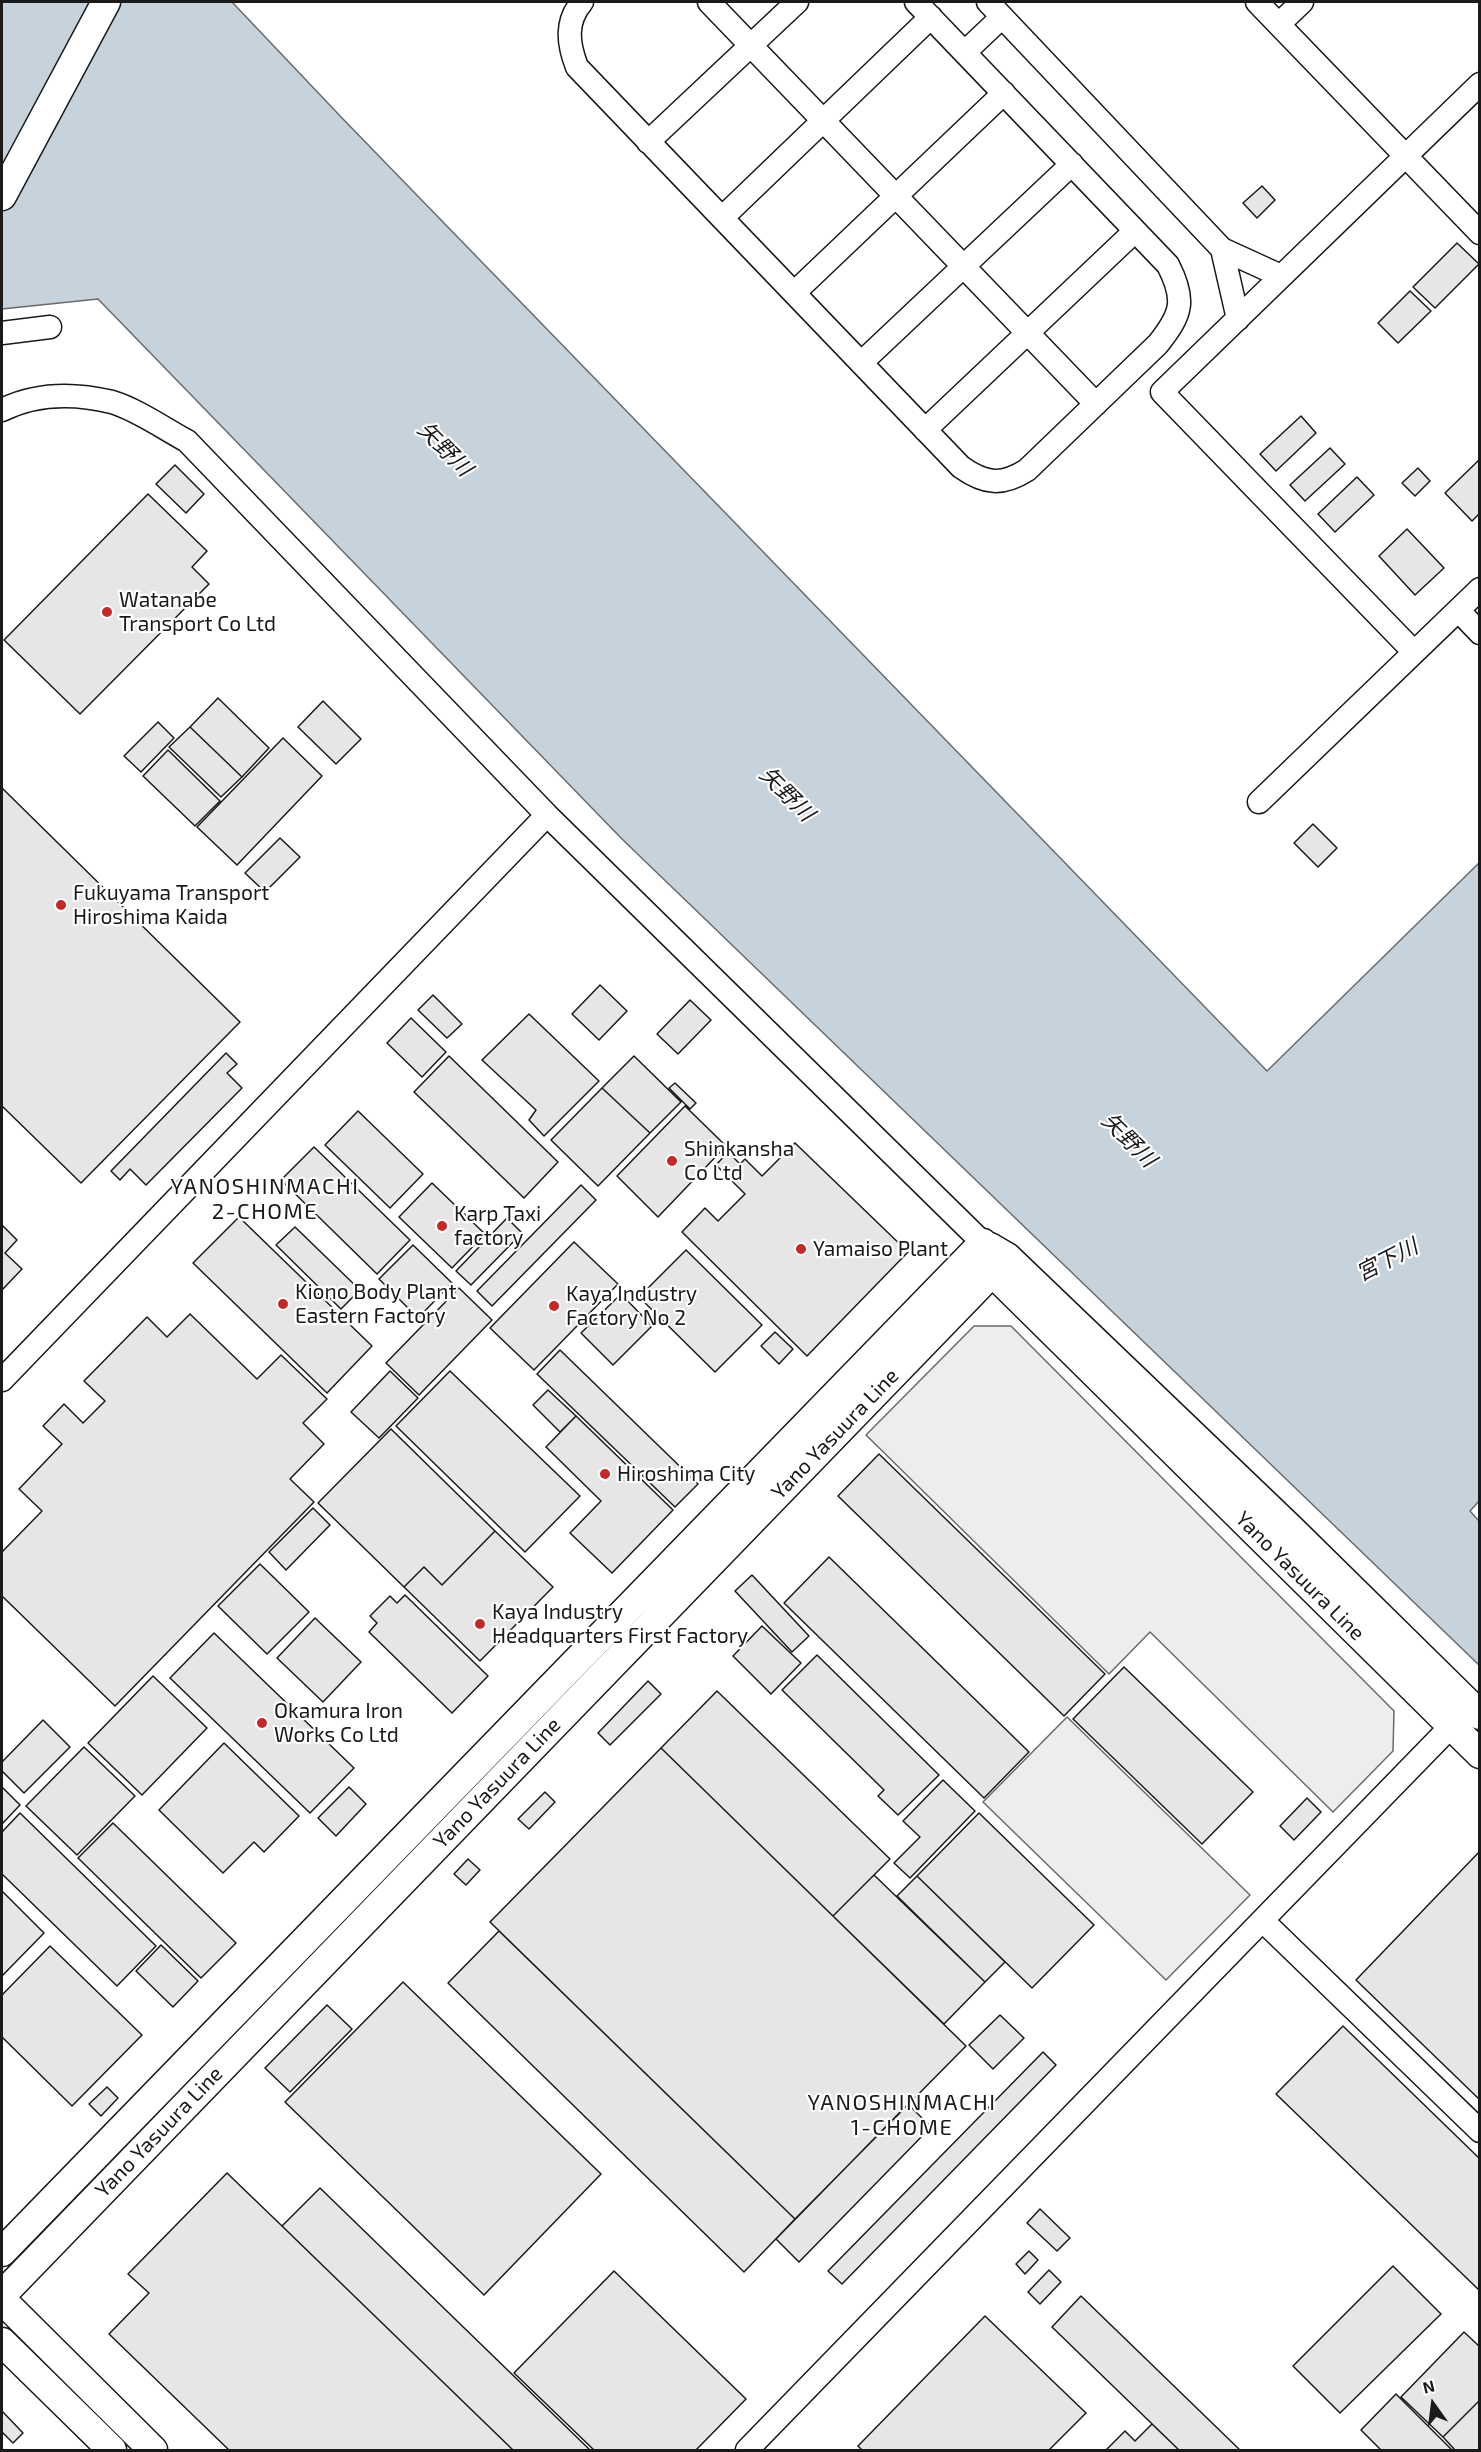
<!DOCTYPE html>
<html>
<head>
<meta charset="utf-8">
<style>
	body { margin:0 }
	#map { position:relative; width:1481px; height:2452px; overflow:hidden; background:#fff; font-family:"Exo 2",sans-serif }
	canvas { display:block }
	.frame { position:absolute; inset:0; border:3px solid #1a1a1a; pointer-events:none }
	.north { position:absolute; left:1403px; top:2374px; width:60px; height:60px; -webkit-text-stroke:4px #fff; paint-order:stroke; rotate:346deg; font-size:16px; font-weight:700; line-height:24px; text-align:center; color:#1a1a1a }
	.north::after { content:''; display:block; margin:auto; width:21px; height:27px; background:#1a1a1a; clip-path:polygon(50% 0,100% 100%,50% 72%,0 100%) }
</style>
</head>
<body>
<div id="map">
<canvas width="1481" height="2452"></canvas>
<div class="frame"></div>
<div class="north">N</div>
</div>
<script>
const context = document.querySelector('canvas').getContext('2d');
context.lineJoin = 'round';
function fillPath(path, color) {
  context.fillStyle = color;
  context.fill(path, 'evenodd');
}
function trace(path, color, width, dash) {
  context.strokeStyle = color;
  context.lineWidth = width;
  context.lineCap = dash ? 'butt' : 'round';
  context.setLineDash(dash || []);
  context.stroke(path);
}
function label(font, color, halo, rows, align = 'center') {
  context.font = font + ' "Exo 2","Noto Sans JP",sans-serif';
  context.lineWidth = 4.5;
  context.setLineDash([]);
  context.textBaseline = 'middle';
  context.strokeStyle = halo;
  context.fillStyle = color;
  for (const [text, x, y, turn = 0] of rows) {
    context.save();
    context.translate(x, y);
    context.rotate((+turn || 0) * Math.PI / 180);
    context.textAlign = isNaN(turn) ? turn : align;
    if (halo) context.strokeText(text, 0, 0);
    context.fillText(text, 0, 0);
    context.restore();
  }
}
const parking = new Path2D(`
	M974,1326H1011L1394,1711L1393,1751L1333,1812L1150,1632L1109,1674L866,1435Z
	M1067,1717L1250,1895L1166,1980L983,1802Z`);
fillPath(parking, '#ededed');
trace(parking, '#6a6a6a', 1.5);
const water = new Path2D(`
	M2,2H232L343,119L1267,1071L1479,863L1480,1500L1470,1511L1479,1521V1665L622,839L98,299L2,309Z`);
fillPath(water, '#c6d2dc');
trace(water, '#6a6a6a', 1.5);
const building = new Path2D(`
	M1262,186L1275,200L1257,218L1243,203Z
	M1457,243L1479,264L1435,308L1413,287Z
	M1410,291L1431,311L1398,343L1378,323Z
	M1301,416L1316,433L1276,471L1260,454Z
	M1330,448L1345,464L1305,501L1290,485Z
	M1480,459V513L1472,521L1445,493Z
	M175,465L204,494L186,513L156,484Z
	M1418,468L1430,481L1415,496L1402,483Z
	M1357,477L1374,495L1335,532L1318,514Z
	M148,494L207,551L192,567L209,584L80,714L4,640Z
	M1407,529L1444,568L1415,595L1379,556Z
	M218,698L269,748L242,777L190,727Z
	M323,701L361,739L336,764L298,727Z
	M158,722L174,738L141,772L124,756Z
	M190,727L242,777L221,797L169,747Z
	M283,738L322,776L237,865L197,827Z
	M168,750L220,801L195,826L143,776Z
	M2,788L240,1022L81,1183L2,1106Z
	M1313,824L1337,848L1318,867L1294,843Z
	M280,838L300,857L265,892L245,873Z
	M600,985L627,1011L599,1040L572,1014Z
	M433,995L462,1024L447,1038L418,1010Z
	M690,1000L711,1020L678,1054L657,1034Z
	M529,1014L599,1081L544,1136L529,1120L536,1110L482,1060Z
	M411,1018L446,1052L422,1077L387,1043Z
	M226,1053L237,1064L227,1073L242,1088L146,1185L130,1169L120,1180L111,1171Z
	M449,1056L558,1162L524,1198L414,1092Z
	M634,1056L681,1102L650,1133L602,1088Z
	M675,1083L696,1103L690,1109L669,1088Z
	M602,1088L650,1133L598,1186L551,1140Z
	M685,1106L726,1146L658,1217L617,1176Z
	M358,1111L423,1174L390,1208L325,1145Z
	M795,1143L908,1252L807,1356L682,1232L705,1208L718,1221L745,1194L716,1165L728,1152L740,1164L745,1159L762,1176Z
	M314,1147L410,1240L377,1274L281,1180Z
	M432,1183L485,1234L452,1268L399,1217Z
	M581,1185L596,1200L492,1306L477,1291Z
	M239,1217L372,1346L327,1393L193,1263Z
	M507,1218L522,1233L471,1285L456,1271Z
	M2,1225L17,1240L5,1253L22,1269L2,1290Z
	M295,1227L360,1290L341,1309L276,1245Z
	M574,1242L618,1284L534,1370L490,1328Z
	M413,1245L452,1283L418,1318L379,1279Z
	M686,1250L762,1325L715,1372L639,1297Z
	M459,1288L492,1320L419,1395L386,1363Z
	M621,1294L652,1326L613,1365L581,1333Z
	M190,1314L257,1379L281,1355L327,1399L303,1423L324,1444L290,1479L314,1502L115,1706L2,1596V1552L42,1511L19,1489L62,1444L43,1426L64,1404L83,1423L105,1401L84,1381L147,1317L167,1337Z
	M775,1332L793,1349L779,1364L761,1346Z
	M560,1350L698,1484L675,1507L537,1374Z
	M390,1371L418,1398L379,1438L351,1412Z
	M450,1371L580,1496L525,1552L396,1426Z
	M548,1390L576,1416L560,1432L533,1405Z
	M576,1416L673,1510L612,1573L570,1533L601,1501L546,1447Z
	M391,1429L495,1531L442,1585L424,1567L404,1587L318,1503Z
	M879,1454L1105,1674L1064,1716L838,1496Z
	M313,1508L330,1525L286,1570L269,1552Z
	M495,1531L553,1587L480,1661L404,1587L424,1567L442,1585Z
	M829,1557L1029,1752L984,1798L784,1603Z
	M260,1564L309,1612L267,1654L218,1606Z
	M752,1575L809,1636L792,1652L735,1591Z
	M405,1595L488,1676L452,1713L369,1632L377,1623L370,1616L390,1596L397,1603Z
	M315,1618L361,1662L323,1702L277,1658Z
	M762,1626L801,1663L771,1694L733,1656Z
	M214,1633L354,1768L310,1813L170,1678Z
	M817,1655L939,1775L898,1815L878,1796L884,1790L782,1690Z
	M1124,1667L1253,1792L1202,1844L1073,1719Z
	M153,1676L207,1728L142,1795L88,1743Z
	M648,1681L661,1694L610,1745L598,1733Z
	M717,1691L890,1859L833,1916L661,1748Z
	M43,1720L70,1747L24,1793L2,1771V1762Z
	M224,1743L299,1816L264,1852L254,1842L223,1873L159,1810Z
	M84,1747L135,1796L77,1855L26,1806Z
	M661,1748L966,2046L795,2219L490,1922Z
	M943,1780L975,1811L910,1878L894,1863L920,1837L903,1821Z
	M2,1787L20,1805L2,1824Z
	M349,1787L366,1804L336,1836L318,1818Z
	M545,1792L555,1802L529,1829L518,1819Z
	M1307,1798L1321,1812L1294,1840L1280,1826Z
	M20,1813L156,1946L117,1986L2,1874V1832Z
	M979,1813L1094,1925L1032,1988L917,1876Z
	M113,1823L236,1943L201,1978L78,1858Z
	M1480,1851V2100L1356,1980Z
	M468,1859L480,1870L466,1885L454,1874Z
	M874,1875L985,1982L944,2024L833,1916Z
	M917,1876L1005,1962L985,1982L897,1896Z
	M2,1891L44,1933L2,1976Z
	M499,1931L795,2219L744,2272L448,1983Z
	M161,1945L198,1981L173,2007L136,1971Z
	M50,1946L142,2035L72,2106L2,2037V1995Z
	M403,1982L601,2174L484,2295L285,2102Z
	M327,2005L352,2029L290,2092L265,2068Z
	M1000,2015L1024,2038L993,2069L969,2045Z
	M1343,2026L1480,2159V2291L1276,2094Z
	M1043,2052L1056,2065L842,2284L828,2271Z
	M107,2087L118,2098L101,2116L89,2104Z
	M908,2104L931,2127L799,2262L776,2239Z
	M227,2173L282,2226L513,2450H229L109,2334L149,2293L128,2274Z
	M320,2188L590,2450H513L282,2226Z
	M1040,2209L1070,2238L1057,2251L1027,2223Z
	M1029,2251L1038,2260L1025,2274L1016,2264Z
	M1393,2266L1441,2314L1340,2413L1293,2366Z
	M1049,2270L1061,2282L1040,2304L1028,2292Z
	M614,2271L746,2399L696,2450H594L514,2373Z
	M1081,2296L1240,2450H1179L1052,2327Z
	M985,2316L1086,2413L1049,2450H862L858,2446Z
	M1464,2332L1480,2347V2400L1443,2437L1401,2397Z
	M1396,2394L1452,2450H1381L1361,2430Z
	M1480,2400V2450H1455L1443,2437Z
	M2,2411L23,2433L13,2443L2,2432Z
	M1152,2424L1179,2450H1106L1125,2431L1135,2441Z`);
fillPath(building, '#e6e6e6');
trace(building, '#1a1a1a', 1.5);
const minor = new Path2D(`
	M582,2C565,22 568,44 577,67L961,467C985,484 1002,486 1027,470L1158,344C1182,314 1186,300 1168,265L916,2
	M709,2L1096,404
	M988,2L1222,249L1281,276
	M1257,2L1480,233
	M1279,24L1302,2
	M965,52L1002,17
	M648,142L797,2
	M722,218L931,17
	M1222,249L1238,319
	M794,293L1004,93
	M2,333L50,327
	M861,363L1072,164
	M2,410C36,393 75,393 112,402C136,409 165,429 187,441L547,815L983,1243
	M925,430L1135,231
	M1458,610L1480,633
	M1414,652L1162,392L1480,84
	M1259,802L1480,589
	M2,1380L547,815
	M1263,1921L1480,2131
	M747,2450L1463,1714`);
const major = new Path2D(`
	M2,196L106,2
	M990,1247L1007,1257L1292,1530L1480,1715
	M986,1253L992,1272L1480,1754
	M2,2252L983,1243
	M2,2295L1007,1257
	M2,2300L153,2450
	M2,2342L112,2450`);
trace(minor, '#1a1a1a', 25);
trace(major, '#1a1a1a', 31);
trace(minor, '#fff', 22);
trace(major, '#fff', 28);
for (const [x, y, r, color] of [
	[107,612,6,"#c62828"],
	[61,905,6,"#c62828"],
	[672,1161,6,"#c62828"],
	[442,1226,6,"#c62828"],
	[801,1249,6,"#c62828"],
	[283,1304,6,"#c62828"],
	[554,1306,6,"#c62828"],
	[605,1474,6,"#c62828"],
	[480,1624,6,"#c62828"],
	[262,1723,6,"#c62828"]
]) {
  const dot = new Path2D();
  dot.arc(x, y, r, 0, 2 * Math.PI);
  context.fillStyle = color;
  context.fill(dot);
  trace(dot, '#fff', 2);
}
label('21px', '#1a1a1a', '#fff', [
	["Watanabe",119,600],
	["Transport Co Ltd",119,624],
	["Fukuyama Transport",73,893],
	["Hiroshima Kaida",73,917],
	["Shinkansha",684,1149],
	["Co Ltd",684,1173],
	["Karp Taxi",454,1214],
	["factory",454,1238],
	["Yamaiso Plant",813,1249],
	["Kiono Body Plant",295,1292],
	["Eastern Factory",295,1316],
	["Kaya Industry",566,1294],
	["Factory No 2",566,1318],
	["Hiroshima City",617,1474],
	["Kaya Industry",492,1612],
	["Headquarters First Factory",492,1636],
	["Okamura Iron",274,1711],
	["Works Co Ltd",274,1735]
], 'left');
label('21px', '#1a1a1a', '#fff', [
	["Yano Yasuura Line",835,1434,-46],
	["Yano Yasuura Line",1300,1576,45],
	["Yano Yasuura Line",497,1783,-46],
	["Yano Yasuura Line",159,2132,-46]
]);
label('italic 22px', '#1a1a1a', '#fff', [
	["矢野川",445,449,45],
	["矢野川",787,794,45],
	["矢野川",1129,1140,45],
	["宮下川",1387,1260,-27]
]);
context.letterSpacing = '1.5px';
label('22px', '#1a1a1a', '#fff', [
	["YANOSHINMACHI",265,1187],
	["2-CHOME",265,1212],
	["YANOSHINMACHI",902,2103],
	["1-CHOME",902,2128]
]);
context.letterSpacing = '0px';
</script>
</body>
</html>
